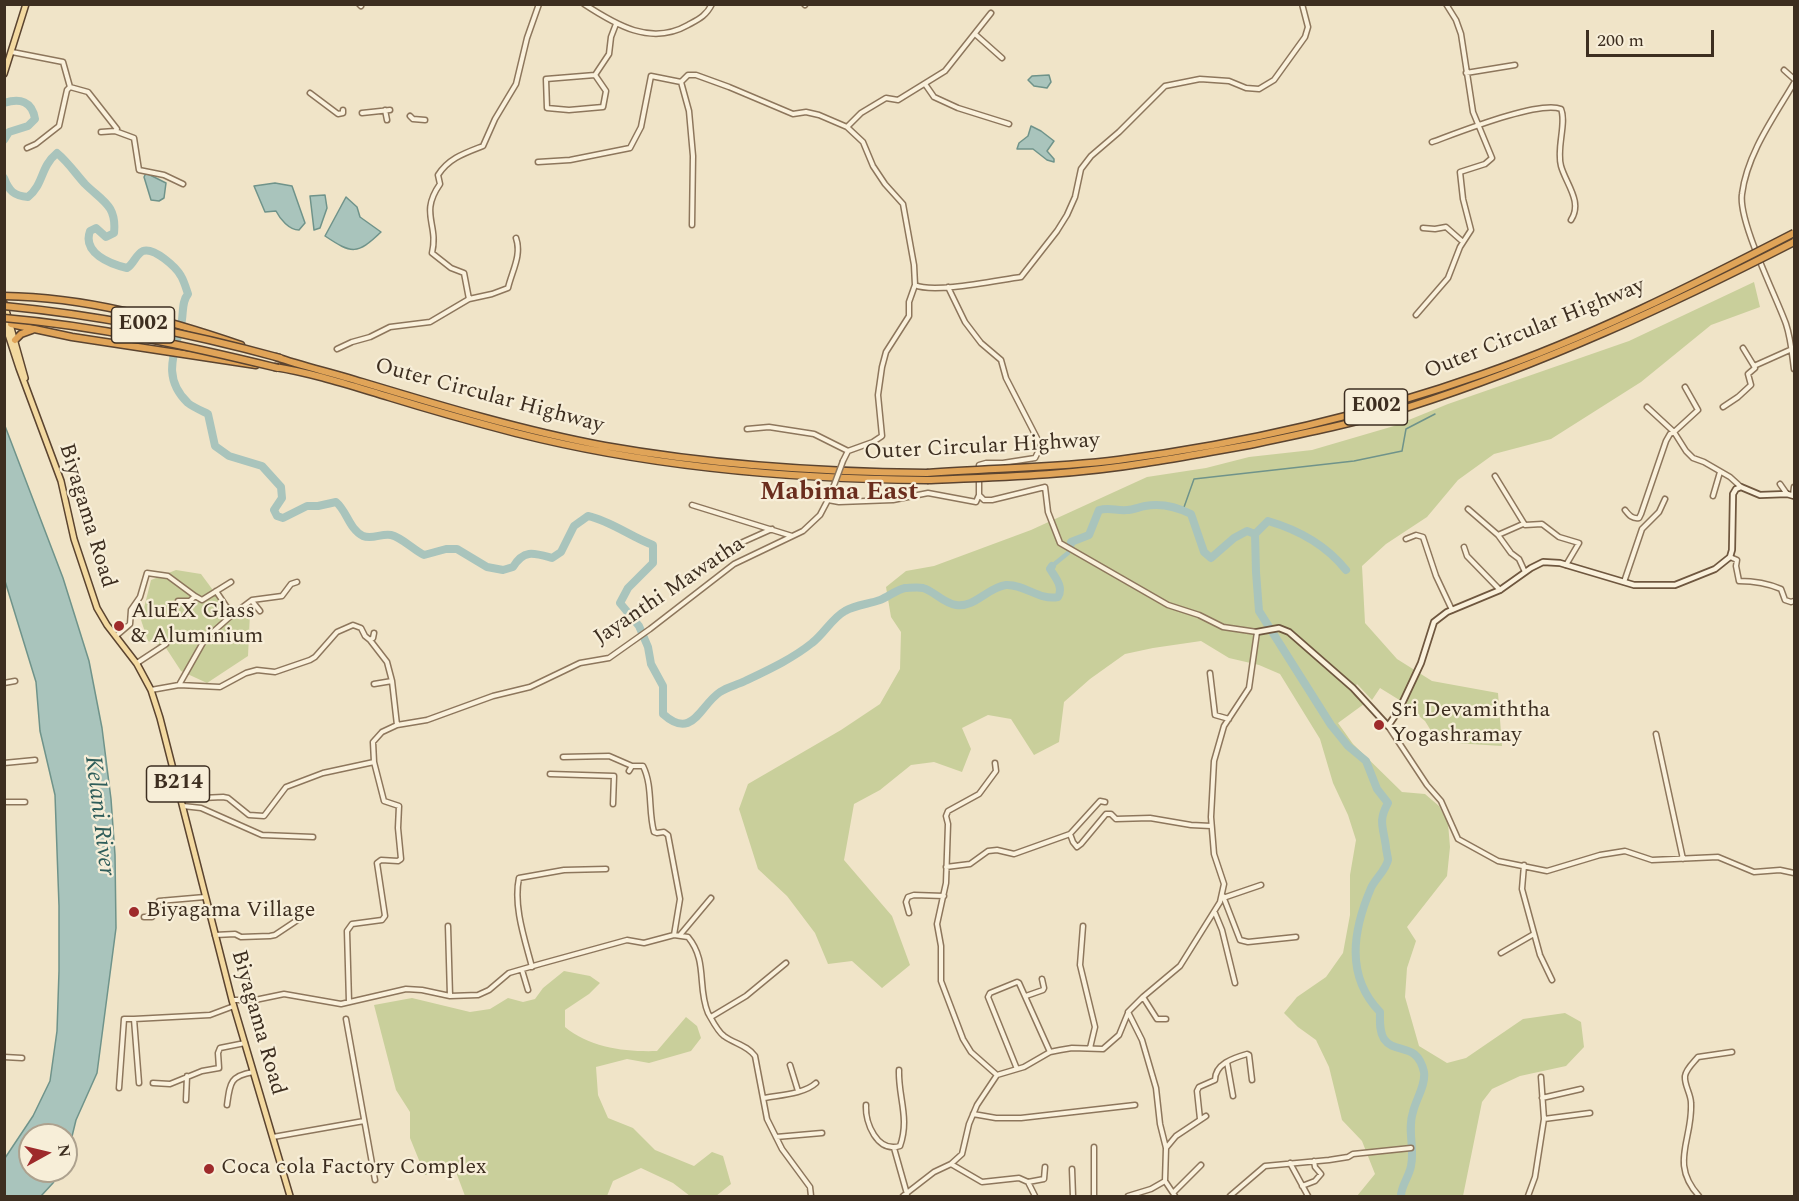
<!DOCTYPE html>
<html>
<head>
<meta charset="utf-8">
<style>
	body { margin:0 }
	#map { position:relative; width:1799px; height:1201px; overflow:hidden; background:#f0e4c8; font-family:Spectral,serif }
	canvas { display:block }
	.frame { position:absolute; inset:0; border:6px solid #3d2e20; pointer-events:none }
	.north { position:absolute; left:18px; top:1123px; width:60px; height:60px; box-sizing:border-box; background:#f7eed8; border:2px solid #ada18e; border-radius:50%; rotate:82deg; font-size:16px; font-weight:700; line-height:24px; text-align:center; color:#3d2e20 }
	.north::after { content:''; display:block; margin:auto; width:21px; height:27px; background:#9e2a2b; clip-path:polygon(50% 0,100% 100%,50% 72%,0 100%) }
	.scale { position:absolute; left:1586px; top:30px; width:128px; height:27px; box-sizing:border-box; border:3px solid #3d2e20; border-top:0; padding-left:8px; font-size:18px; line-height:21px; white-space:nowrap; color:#3d2e20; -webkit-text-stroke:4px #f7eed8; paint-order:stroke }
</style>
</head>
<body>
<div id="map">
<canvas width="1799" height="1201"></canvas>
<div class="frame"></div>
<div class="north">N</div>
<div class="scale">200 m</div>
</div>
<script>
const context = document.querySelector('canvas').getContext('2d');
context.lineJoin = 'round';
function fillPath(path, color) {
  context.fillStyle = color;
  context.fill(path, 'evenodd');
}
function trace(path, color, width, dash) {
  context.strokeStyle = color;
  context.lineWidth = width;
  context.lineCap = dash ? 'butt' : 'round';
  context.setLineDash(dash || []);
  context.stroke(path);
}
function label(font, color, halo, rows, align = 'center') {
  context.font = font + ' Spectral,serif';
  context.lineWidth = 4.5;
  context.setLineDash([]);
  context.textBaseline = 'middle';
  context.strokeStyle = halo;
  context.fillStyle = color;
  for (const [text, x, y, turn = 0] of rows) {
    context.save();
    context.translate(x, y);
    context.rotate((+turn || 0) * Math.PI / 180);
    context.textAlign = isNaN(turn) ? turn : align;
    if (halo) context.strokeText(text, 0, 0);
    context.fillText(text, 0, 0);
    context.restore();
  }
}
fillPath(new Path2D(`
	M1754,282L1760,307L1711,325L1641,382L1551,439L1494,454L1458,480L1427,517L1386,544L1362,566L1365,623L1397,659L1432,681L1498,693L1502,746L1438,742L1425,721L1401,701L1380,688L1372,700L1357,684L1351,691L1364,704L1338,723L1353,744L1402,792L1425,794L1439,806L1448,823L1450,847L1447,876L1407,927L1416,941L1407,968L1405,997L1419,1046L1447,1063L1466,1058L1523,1019L1565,1013L1581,1022L1584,1047L1566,1066L1520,1076L1492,1089L1482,1102L1463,1196H1357L1375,1174L1362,1141L1342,1120L1329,1067L1316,1040L1298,1027L1284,1013L1297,997L1326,977L1343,953L1350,915V875L1356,840L1348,815L1333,783L1320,739L1280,674L1259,665L1229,658L1201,641L1153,648L1125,654L1090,679L1064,702L1059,742L1034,755L1011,719L988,715L962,728L971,749L962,772L934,762L911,765L880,790L854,804L844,860L892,916L910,965L882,988L852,961L828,964L815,933L787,896L758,869L739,809L748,784L841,730L880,704L900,669L901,632L891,617L886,587L906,571L934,566L1031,530L1147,477L1206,468L1249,457L1312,450L1394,426L1448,404L1629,341Z
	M176,570L201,574L221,601L250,613L248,656L207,683L181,671L166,648L148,641L141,620L151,580Z
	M564,971L590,976L600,983L589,994L565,1010V1027C590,1048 626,1052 657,1051L686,1017L697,1026L701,1038L691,1051L649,1063L627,1059L596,1067L598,1095L608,1118L633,1128L655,1150L694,1166L712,1152L723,1156L731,1184L716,1196H690L673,1183L641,1168L613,1181L607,1196H465L456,1172L425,1175L410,1138V1112L396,1090L374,1005L412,998L470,1012L490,1009L508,998L523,1002L535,999L543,988Z`), '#c9cf9b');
const water = new Path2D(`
	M1049,75L1051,82L1047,88L1034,86L1028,80L1032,76Z
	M1031,126L1041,131L1054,141L1047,151L1054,159V162L1047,160L1033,149H1017L1019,143L1028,136Z
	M146,173L166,183L164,198L159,201L151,200L144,177Z
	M275,183L292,186L305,223L299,230C289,230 280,219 276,211L265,212L254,186Z
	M325,195L327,208L320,228L314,230L310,196Z
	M346,197L357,207L360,217L381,232C357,255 352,254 325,236Z
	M5,426L63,578L89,661L102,728L111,799L115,855L116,928L97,1073L76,1120L66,1161V1135H30V1171H60L53,1183L41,1196H4L5,1158L33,1116L50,1081L57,1031L59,971V906L55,795L40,731L36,682L5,581Z`);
fillPath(water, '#a9c4bc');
trace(water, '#6f938a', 1.5);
trace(new Path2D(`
	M1183,510L1194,479L1354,461L1402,451L1406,429L1435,414`), '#6f938a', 1.5);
trace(new Path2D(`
	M1052,566L1068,553`), '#a9c4bc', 4.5);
trace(new Path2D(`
	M4,103C20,98 32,101 35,119L28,126L9,132L4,140
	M4,178C9,191 14,196 28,197C44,184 40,167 57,153C68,162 75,173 85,184C102,201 117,205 114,233L106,237L96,228L90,231C82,253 110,264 127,268C134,264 135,255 143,251C154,247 176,267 181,276C184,281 186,288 188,294C181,302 184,314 181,325C174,354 162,378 188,403C193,407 202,411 208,414L215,446L229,456L262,466L281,487L282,498L274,510L277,516L283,518L307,506H318L336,502C347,511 349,529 363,536C372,540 382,533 391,535C401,537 414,550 424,555L446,549H457L487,567L503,570L513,567C524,549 534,553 552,558L561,552L574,526L588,516C611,521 631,537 653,545V563L628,588L620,603L639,626L648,647L651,664L663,686V714C693,741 700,705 720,692C727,687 737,685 745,681C768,670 792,659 812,643C824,634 832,618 845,611C855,605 869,604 880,600C888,597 896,590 905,588C909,588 918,587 923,588C934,591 943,603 956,605C975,608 988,587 1006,585C1025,584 1039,601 1058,597C1064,587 1055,577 1050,569L1052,566
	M1255,534L1268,521C1299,530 1326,545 1346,570
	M1070,548L1071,542L1089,535L1099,510C1110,507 1116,511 1127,510C1133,510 1139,507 1145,506C1161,503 1177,507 1191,514L1204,552L1211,558L1234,538L1247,531L1255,534L1256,572L1259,611L1331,725L1348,746L1366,761L1377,789L1388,803C1378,821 1383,826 1386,847C1386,850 1388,857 1388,860C1386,870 1375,879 1371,888C1353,930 1345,976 1380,1012C1380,1021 1379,1031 1384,1039C1395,1055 1417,1041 1424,1072C1426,1085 1416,1099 1413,1112C1407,1130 1415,1148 1411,1166C1409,1177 1401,1186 1401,1196`), '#a9c4bc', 8);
const street = new Path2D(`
	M359,4L361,6
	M584,4C616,25 651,46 688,25C699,19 706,16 712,4
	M804,4L805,5
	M975,34L1002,58
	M12,52L63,62L70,87L67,90L59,126L36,144L27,148
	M1784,70L1794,79
	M1466,73L1515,65
	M595,75L606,91L603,107L569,110L547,108L546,79Z
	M595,75L609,54L611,37L616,24
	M1794,83C1774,117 1747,154 1742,194C1738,221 1776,296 1786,324C1791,339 1792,354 1794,369
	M925,84L934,97L958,108L1009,124
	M70,87L88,92L117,129L115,131L101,132
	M310,93L338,114L343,113V110
	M385,110L387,120
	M362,113L390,110
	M410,116L413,119L425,120
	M847,127L861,113L886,98L898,100L945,71L991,13
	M115,131L134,138L139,170L164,175L183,184
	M1432,142C1457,133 1539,100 1561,109C1567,123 1556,148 1561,166C1566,184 1583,202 1571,220
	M538,162L570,160L630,148L641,127L651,76L681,82
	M692,225L693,156L689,111L681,82L688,75H696L729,87L793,114L806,112L819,115L847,127L863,142L873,166L885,184L903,204L914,265L915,285L909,302V316L886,352L882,367L878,395L882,436L873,442L848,451L843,461
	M1423,228L1435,229L1446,227L1463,242
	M915,285C934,294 998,280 1021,277L1057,231L1067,215L1075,197L1081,169L1091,156L1119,132L1165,86L1200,79L1229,81L1246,88L1259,89L1274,80L1305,37L1308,27L1302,4
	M469,299L492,294L508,288C512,271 522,255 516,238
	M1416,315L1448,278L1460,247L1471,230L1463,199L1460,172L1485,164L1492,158L1473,112L1461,34L1456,20L1446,4
	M1743,348L1754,366
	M337,349L352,342L370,337L390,327L430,322L469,299L464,273L451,268L432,253C439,224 419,214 440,184L438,175C449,158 465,153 483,146L495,119L516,84L527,38L539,4
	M1647,407L1674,432L1698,410L1685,387
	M1723,407L1738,397L1751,385L1748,374L1755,368L1754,366L1792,349
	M747,429L769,427L814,434L848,451
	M1495,476L1525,525L1542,524L1559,537L1579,543L1566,565
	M1780,484L1787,494
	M979,495L984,500H992L1045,487L1048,512L1060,543L1168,605L1199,615L1223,627L1257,632L1249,688L1224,726L1214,761L1211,817L1214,854L1224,884L1220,902L1180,966L1143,997L1128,1012L1142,1040L1156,1088L1160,1124L1166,1148L1165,1181L1175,1196
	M1793,495L1794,487
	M1713,496L1720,472
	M828,500L839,502L893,500L928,493L976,502L979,495V465L986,463H1003L1035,458L1041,446L1006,378L1001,360L981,343L965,322L948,287
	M692,505L792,536
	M1468,509L1498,535L1511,553L1519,559L1525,572
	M1625,510C1629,515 1632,519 1639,518L1641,514L1666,441L1670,434L1674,432L1686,451L1693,458L1704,462L1730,477L1741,487
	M1498,535L1523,524
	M1406,539L1416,535L1423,537L1436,576L1452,610
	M734,546L772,529
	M1464,547L1467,556L1500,590
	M1730,557L1737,560L1736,566L1739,581C1754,581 1767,583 1781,589L1785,600L1791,602L1794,601
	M1624,582L1642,529L1659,512L1665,499
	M216,591L232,615L252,600L282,596L291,584L297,582
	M178,601H190L195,596L202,600L231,582
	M252,601L260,611
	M374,633L373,638L370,640L387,662L392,681
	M116,636L130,624L131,610L140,597L147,573L168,576L195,596
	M137,663L166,644
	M1210,673L1215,715L1229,719
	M4,683L15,681
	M374,684L392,681L397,725
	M179,685L220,687L246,673L257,670L275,672L310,660L315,657L337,632L353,625L361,628L365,636L370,640
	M151,690L179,685L205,639L232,615
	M1388,726L1427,785L1441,801L1458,839L1498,861L1547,871L1600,855L1625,851L1652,860L1718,857L1754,872L1780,870L1794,873
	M1656,734L1683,859
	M563,757L609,756L632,766
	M4,763L35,760
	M995,763L996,771L979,794L948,811L946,816L948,824L946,883L937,924L941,946V981L963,1039L971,1052L997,1075
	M629,771L632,766H643C653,786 648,811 654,832L657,833L664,832L668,835L680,899L674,935
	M550,774L614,776L613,804
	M181,799L223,797L228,798L249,815L264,816L286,787L323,773L374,762L373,742L382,732L397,725L427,720L493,696L530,687L580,663L609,658L650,629L734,564L803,531L820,515L830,496
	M4,802H25
	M183,806L201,808L262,835L313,837
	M1070,834L1073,842L1077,847L1081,844L1106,814H1111L1116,819L1150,818L1191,825L1211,826
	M1524,865L1522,889L1540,955L1552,980
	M946,867L970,864L988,851L997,850L1014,854L1070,834L1100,801L1105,802
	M1223,896L1240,940L1248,942L1296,937
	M1223,898L1261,885
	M909,913L906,902L908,897L914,895L944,896
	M1215,913L1222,930L1235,983
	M144,917H152L159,901L205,897
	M448,926L450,996
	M1083,926L1080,965L1095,1027L1090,1048
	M215,935L235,934L241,937L270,936L275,935L302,917
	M680,935L711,898
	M1501,953L1534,934
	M532,967C525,940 513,906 519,878L564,870L606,869
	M522,970L528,990
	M1026,996L1043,990L1044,988L1042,979
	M1143,997L1157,1019H1166
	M232,1000H255L284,994L341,1004L406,989L422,990L450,996L478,995L489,990L509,973L540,964L627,940L644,943L674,935L688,937C708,961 697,987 708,1013C712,1020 718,1032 724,1036C735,1044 747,1045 755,1056L767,1119L782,1149L810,1187L811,1196
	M349,1002L347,931L352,924L382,920L385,916L377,863L381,860L398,861L401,859L398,828L399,806L384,801L374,762
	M711,1017L746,996L786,963
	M346,1019L375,1180
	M4,1057L22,1058
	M1227,1062L1233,1096
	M790,1065L798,1091
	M1017,1069L988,997L990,993L1017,982L1019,983L1050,1052
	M139,1083L134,1019L210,1015L234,1006
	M153,1083L170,1084L202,1071L219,1068L218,1053L220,1048L245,1043
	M119,1088L124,1019H135
	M764,1098C780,1095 804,1094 816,1083
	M1542,1098L1581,1089
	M186,1100L187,1076
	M227,1105C230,1083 230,1076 253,1072
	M866,1105C865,1123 877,1153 900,1146C910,1118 898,1097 899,1070
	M973,1114L996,1118H1021L1135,1105
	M1200,1119L1197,1091L1199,1087L1215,1080C1215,1064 1233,1058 1247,1054L1249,1055L1252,1080
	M1544,1119L1590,1113
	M273,1137L364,1121
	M776,1137L822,1133
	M894,1148L907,1194
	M1166,1148L1176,1136L1206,1116
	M1290,1163L1308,1196
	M951,1164L982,1182L1019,1178L1028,1182L1044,1179L1045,1167
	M1072,1169L1073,1196
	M1028,1182L1035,1196
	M1302,1186L1315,1181L1321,1174L1315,1167L1314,1161
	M1173,1193L1201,1165
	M903,1196L934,1172L951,1164L962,1154L969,1124L977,1105L997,1075L1024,1067L1050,1052L1060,1050L1072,1048L1103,1049L1119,1035L1128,1013
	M1094,1196V1147
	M1128,1196L1151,1189L1165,1181
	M1230,1196L1265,1166L1329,1160L1348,1157L1353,1154L1411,1148
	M1528,1196L1535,1177L1544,1119L1541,1077
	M1699,1196C1669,1163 1693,1140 1691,1103C1691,1094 1684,1085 1685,1076C1686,1069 1694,1062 1698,1057L1732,1052`);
const secondary = new Path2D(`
	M1257,632L1279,628L1289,632L1353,688L1388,726L1399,710L1421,663L1434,622L1447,612L1500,590L1531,568L1543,562L1560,563L1634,585H1675L1715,569L1730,557L1732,550L1733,494L1736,489L1741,487L1760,495L1787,494L1794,496`);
const primary = new Path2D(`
	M4,74L26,4
	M4,303L25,378
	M4,322L19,368L61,481L74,539L97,608L107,625L137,664L151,690L160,718L232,1000L290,1196`);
const highway = new Path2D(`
	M4,296C86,297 165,319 241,345
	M11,324L72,337L256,365
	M15,340L21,334L32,330
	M276,357C302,366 329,372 355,380C438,405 520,430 605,446C712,465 819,472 927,473
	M275,367C313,373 352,386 389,397C431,410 474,422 516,433C650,467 789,479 927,480`);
trace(street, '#8d765c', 7);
trace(secondary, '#6f573f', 8);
trace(primary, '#5b4430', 8);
trace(highway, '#5b4430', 9);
trace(street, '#faf1dc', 4);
trace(secondary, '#faf1dc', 4.5);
trace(primary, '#f3d9a0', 5);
trace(highway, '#e0a458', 6);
const streetBridge = new Path2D(`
	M830,496L843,461`);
const highwayBridge = new Path2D(`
	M4,306C98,315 189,333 280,358
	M4,318C97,326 188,346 278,368
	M927,473C991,468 1055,468 1118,460C1240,444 1367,415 1483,374C1590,337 1693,285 1794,233
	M927,480C999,477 1073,475 1145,463C1180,458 1214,451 1249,445C1302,434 1356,423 1409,407C1543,364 1669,306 1794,242`);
trace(streetBridge, '#8d765c', 7, []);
trace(highwayBridge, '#5b4430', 9, []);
trace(streetBridge, '#faf1dc', 4);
trace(highwayBridge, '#e0a458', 6);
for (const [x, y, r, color] of [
	[119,626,6,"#9e2a2b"],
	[1379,725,6,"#9e2a2b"],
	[134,912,6,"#9e2a2b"],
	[209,1169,6,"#9e2a2b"]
]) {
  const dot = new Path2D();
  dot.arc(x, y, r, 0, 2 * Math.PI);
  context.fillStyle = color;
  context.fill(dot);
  trace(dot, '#f7eed8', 2);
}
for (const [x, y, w] of [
	[143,325,63],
	[1376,407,63],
	[178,784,63]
]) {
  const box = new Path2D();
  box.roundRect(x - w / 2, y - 18, w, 36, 4.5);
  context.fillStyle = '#f7eed8';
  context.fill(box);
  trace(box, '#3d2e20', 1.5);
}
label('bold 21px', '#3d2e20', null, [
	["E002",143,325],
	["E002",1376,407],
	["B214",178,784]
]);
label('22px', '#3d2e20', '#f7eed8', [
	["Outer Circular Highway",1535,330,-22],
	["Outer Circular Highway",489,397,15],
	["Outer Circular Highway",982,448,-3],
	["Biyagama Road",86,516,73],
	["Jayanthi Mawatha",670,592,-34],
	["Biyagama Road",257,1023,74]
]);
label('22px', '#3d2e20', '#f7eed8', [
	["AluEX Glass",131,613],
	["& Aluminium",131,638],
	["Sri Devamiththa",1391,712],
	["Yogashramay",1391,737],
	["Biyagama Village",146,912],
	["Coca cola Factory Complex",221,1169]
], 'left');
label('italic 24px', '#2f5d5a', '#f7eed8', [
	["Kelani River",98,816,83]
]);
label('bold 26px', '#6b2e1e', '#f7eed8', [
	["Mabima East",839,494]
]);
</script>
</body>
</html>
